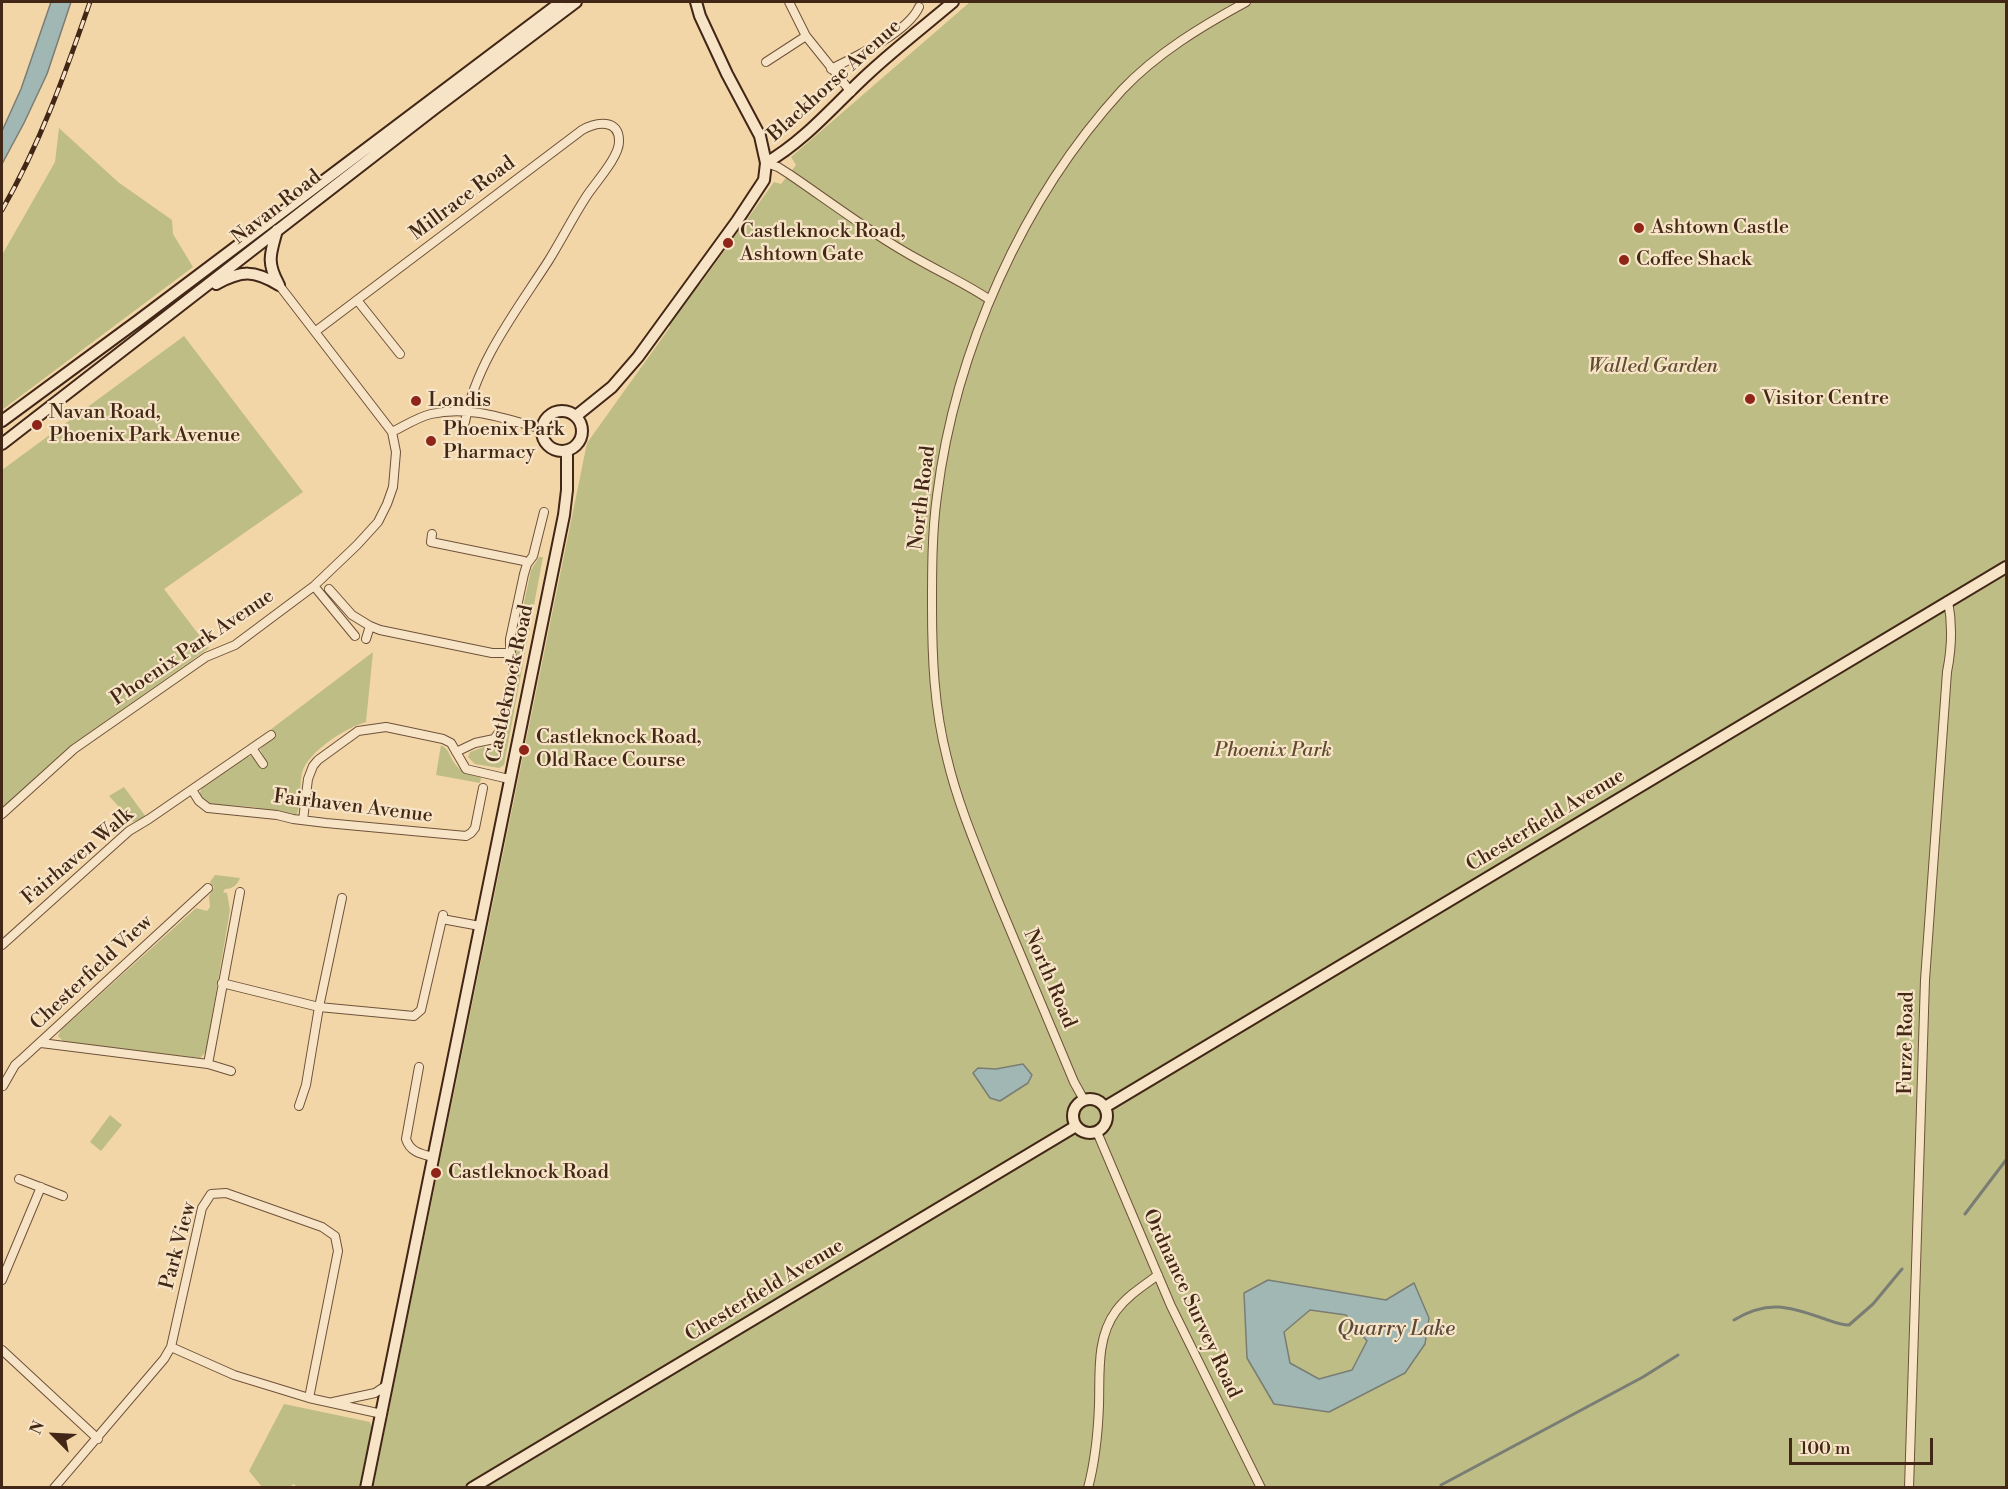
<!DOCTYPE html>
<html>
<head>
<meta charset="utf-8">
<style>
	body { margin:0 }
	#map { position:relative; width:2008px; height:1489px; overflow:hidden; background:#f3d6a8; font-family:"Libre Bodoni",serif }
	canvas { display:block }
	.frame { position:absolute; inset:0; border:3px solid #422616; pointer-events:none }
	.north { position:absolute; left:24px; top:1405px; width:60px; height:60px; -webkit-text-stroke:4px #f7e4c6; paint-order:stroke; rotate:294deg; font-size:16px; font-weight:700; line-height:24px; text-align:center; color:#422616 }
	.north::after { content:''; display:block; margin:auto; width:21px; height:27px; background:#422616; clip-path:polygon(50% 0,100% 100%,50% 72%,0 100%) }
	.scale { position:absolute; left:1789px; top:1438px; width:144px; height:27px; box-sizing:border-box; border:3px solid #422616; border-top:0; padding-left:8px; font-size:18px; line-height:21px; white-space:nowrap; color:#422616; -webkit-text-stroke:4px #f7e4c6; paint-order:stroke }
</style>
</head>
<body>
<div id="map">
<canvas width="2008" height="1489"></canvas>
<div class="frame"></div>
<div class="north">N</div>
<div class="scale">100 m</div>
</div>
<script>
const context = document.querySelector('canvas').getContext('2d');
context.lineJoin = 'round';
function fillPath(path, color) {
  context.fillStyle = color;
  context.fill(path, 'evenodd');
}
function trace(path, color, width, dash) {
  context.strokeStyle = color;
  context.lineWidth = width;
  context.lineCap = dash ? 'butt' : 'round';
  context.setLineDash(dash || []);
  context.stroke(path);
}
function label(font, color, halo, rows, align = 'center') {
  context.font = font + ' "Libre Bodoni",serif';
  context.lineWidth = 4.5;
  context.setLineDash([]);
  context.textBaseline = 'middle';
  context.strokeStyle = halo;
  context.fillStyle = color;
  for (const [text, x, y, turn = 0] of rows) {
    context.save();
    context.translate(x, y);
    context.rotate((+turn || 0) * Math.PI / 180);
    context.textAlign = isNaN(turn) ? turn : align;
    if (halo) context.strokeText(text, 0, 0);
    context.fillText(text, 0, 0);
    context.restore();
  }
}
fillPath(new Path2D(`
	M970,2H2006V1487L373,1488L587,443L670,327L669,325L692,291L701,283L774,182L781,184L796,165L791,157Z
	M59,128L118,182L172,220L173,234L193,267L2,410V255L55,162Z
	M184,336L303,492L164,589L209,648L72,745L2,809V470Z
	M539,557H543L504,765L499,768L475,764L468,757L470,752L484,747H497L504,740L519,669L515,645L531,570Z
	M373,652L366,722C347,727 307,752 302,773C299,786 302,801 297,814L291,815L253,807L208,804L199,795L202,787L245,757L253,756L260,766L266,762L260,749L272,738L270,730Z
	M441,745C450,750 449,756 455,764C461,772 471,775 481,778L480,783L436,775Z
	M124,787L146,817L133,822L109,796Z
	M215,875L240,878C237,885 233,889 225,889L223,892L227,893L230,910L206,1052L200,1058L64,1042L58,1036L61,1030L196,908L207,911L210,907L209,896L214,887L210,882Z
	M110,1115L122,1125L101,1151L90,1142Z
	M284,1404L370,1422L372,1428L359,1487H297L294,1484L289,1487H262L249,1471Z`), '#bebd85');
const water = new Path2D(`
	M51,2H71L47,74L24,123L2,164V131L21,89Z
	M1023,1064L1032,1075L1028,1083L1000,1101L990,1098L973,1073L978,1068L996,1069Z
	M1268,1280L1386,1300L1414,1283L1429,1318L1425,1344L1405,1373L1329,1412L1274,1404L1247,1358L1244,1293ZM1310,1310L1346,1315L1367,1341L1352,1370L1319,1379L1290,1363L1284,1332Z`);
fillPath(water, '#a0b7b3');
trace(water, '#7a7d74', 1.5);
trace(new Path2D(`
	M1965,1214L2006,1160
	M1734,1320C1767,1300 1788,1306 1822,1318C1831,1321 1840,1325 1849,1325L1873,1304L1902,1269
	M1441,1485L1643,1377L1678,1355`), '#7a7d74', 3);
const street = new Path2D(`
	M789,2L806,36L851,92
	M766,62L806,36
	M831,69C855,57 908,32 919,7
	M766,163L778,167L789,174C833,204 875,236 921,261C944,274 968,285 990,300
	M357,300L400,354
	M316,331L582,130C596,122 620,118 619,142C619,157 595,183 586,197C573,217 562,239 549,260C517,310 476,362 465,422
	M392,432C404,426 418,417 431,414C469,405 506,419 542,429
	M432,534L431,542L524,561L527,564
	M314,586L355,636
	M329,589L352,615L370,626L380,630L492,653H511
	M366,639L370,626
	M252,748L263,764
	M456,752L475,743L494,739L500,731L514,672C514,661 509,651 510,639L524,574L527,564L533,556L544,512
	M192,790L199,801L208,808L277,815L293,819L326,823L466,836L471,833L475,828L483,788
	M2,814L74,749L206,657L235,645L314,586L357,545L378,522L387,504L393,487L396,452L392,432L279,285
	M303,820L308,779L313,766L318,760L358,731L386,727L443,739L451,743L466,769L509,779
	M442,919L480,926
	M2,945L129,831L149,819L271,735
	M222,983L319,1007L414,1016L421,1010L443,915
	M41,1043L208,1064L231,1071
	M208,1064L240,892
	M419,1067L406,1139C410,1152 421,1154 433,1157
	M3,1086L15,1065L23,1058L208,888
	M1084,1100L1074,1082C1048,1020 1022,958 996,896C978,851 958,805 947,758C934,708 932,657 932,606C932,570 932,532 937,496C955,351 1023,198 1122,90C1157,53 1202,26 1246,2
	M299,1106L306,1085L319,1007L342,898
	M1097,1132L1171,1306L1261,1488
	M19,1179L63,1196
	M2,1280L41,1187
	M2,1350L98,1439
	M309,1398L234,1375L171,1347L202,1208L211,1194L226,1193L322,1227L335,1236L338,1251L309,1398L382,1414
	M333,1402L375,1393L387,1385
	M54,1488L164,1359L171,1347
	M1088,1488C1095,1462 1098,1432 1099,1405C1100,1374 1096,1338 1116,1311C1127,1296 1143,1286 1158,1275
	M1909,1488L1925,980L1947,672C1952,647 1953,626 1948,601`);
const secondary = new Path2D(`
	M766,163C806,140 836,103 869,73C896,48 926,25 953,2
	M277,230C271,253 266,261 278,283
	M216,284C242,270 254,270 279,285
	M542 431a20 20 0 1 1 40 0a20 20 0 1 1-40 0Z
	M576,416L612,387L638,357L737,221L764,180L766,163L760,136L727,74L700,16L696,2
	M2,421L139,320L561,2
	M2,444L434,109L576,2
	M1073 1116a17 17 0 1 1 34 0a17 17 0 1 1-34 0Z
	M1105,1107L2006,567
	M366,1488L564,515L567,490V451
	M472,1488L1076,1126`);
trace(street, '#6e523a', 10);
trace(secondary, '#422616', 14);
trace(street, '#f7e4c6', 8);
trace(secondary, '#f7e4c6', 10);
const rail = new Path2D(`
	M2,210C40,144 65,74 90,2`);
trace(rail, '#422616', 5);
trace(rail, '#f7e4c6', 3, [9]);
for (const [x, y, r, color] of [
	[1639,228,6,"#8f2418"],
	[728,243,6,"#8f2418"],
	[1624,260,6,"#8f2418"],
	[1750,399,6,"#8f2418"],
	[416,401,6,"#8f2418"],
	[37,425,6,"#8f2418"],
	[431,441,6,"#8f2418"],
	[524,750,6,"#8f2418"],
	[436,1173,6,"#8f2418"]
]) {
  const dot = new Path2D();
  dot.arc(x, y, r, 0, 2 * Math.PI);
  context.fillStyle = color;
  context.fill(dot);
  trace(dot, '#f7e4c6', 2);
}
label('20px', '#422616', '#f7e4c6', [
	["Blackhorse Avenue",835,81,-42],
	["Millrace Road",463,199,-37],
	["Navan Road",277,208,-38],
	["North Road",923,498,-83],
	["Phoenix Park Avenue",193,648,-34],
	["Castleknock Road",511,684,-78],
	["Fairhaven Avenue",353,807,7],
	["Chesterfield Avenue",1546,821,-31],
	["Fairhaven Walk",78,857,-40],
	["Chesterfield View",92,973,-43],
	["North Road",1049,979,67],
	["Furze Road",1907,1043,-89],
	["Park View",179,1246,-75],
	["Chesterfield Avenue",765,1291,-31],
	["Ordnance Survey Road",1191,1304,65]
]);
label('20px', '#422616', '#f7e4c6', [
	["Ashtown Castle",1651,228],
	["Castleknock Road,",740,232],
	["Ashtown Gate",740,255],
	["Coffee Shack",1636,260],
	["Visitor Centre",1762,399],
	["Londis",428,401],
	["Navan Road,",49,413],
	["Phoenix Park Avenue",49,436],
	["Phoenix Park",443,430],
	["Pharmacy",443,453],
	["Castleknock Road,",536,738],
	["Old Race Course",536,761],
	["Castleknock Road",448,1173]
], 'left');
label('italic 20px', '#614c32', '#f7e4c6', [
	["Walled Garden",1653,367],
	["Phoenix Park",1273,751]
]);
label('italic 21px', '#5a4a3d', '#f7e4c6', [
	["Quarry Lake",1396,1330]
]);
</script>
</body>
</html>
